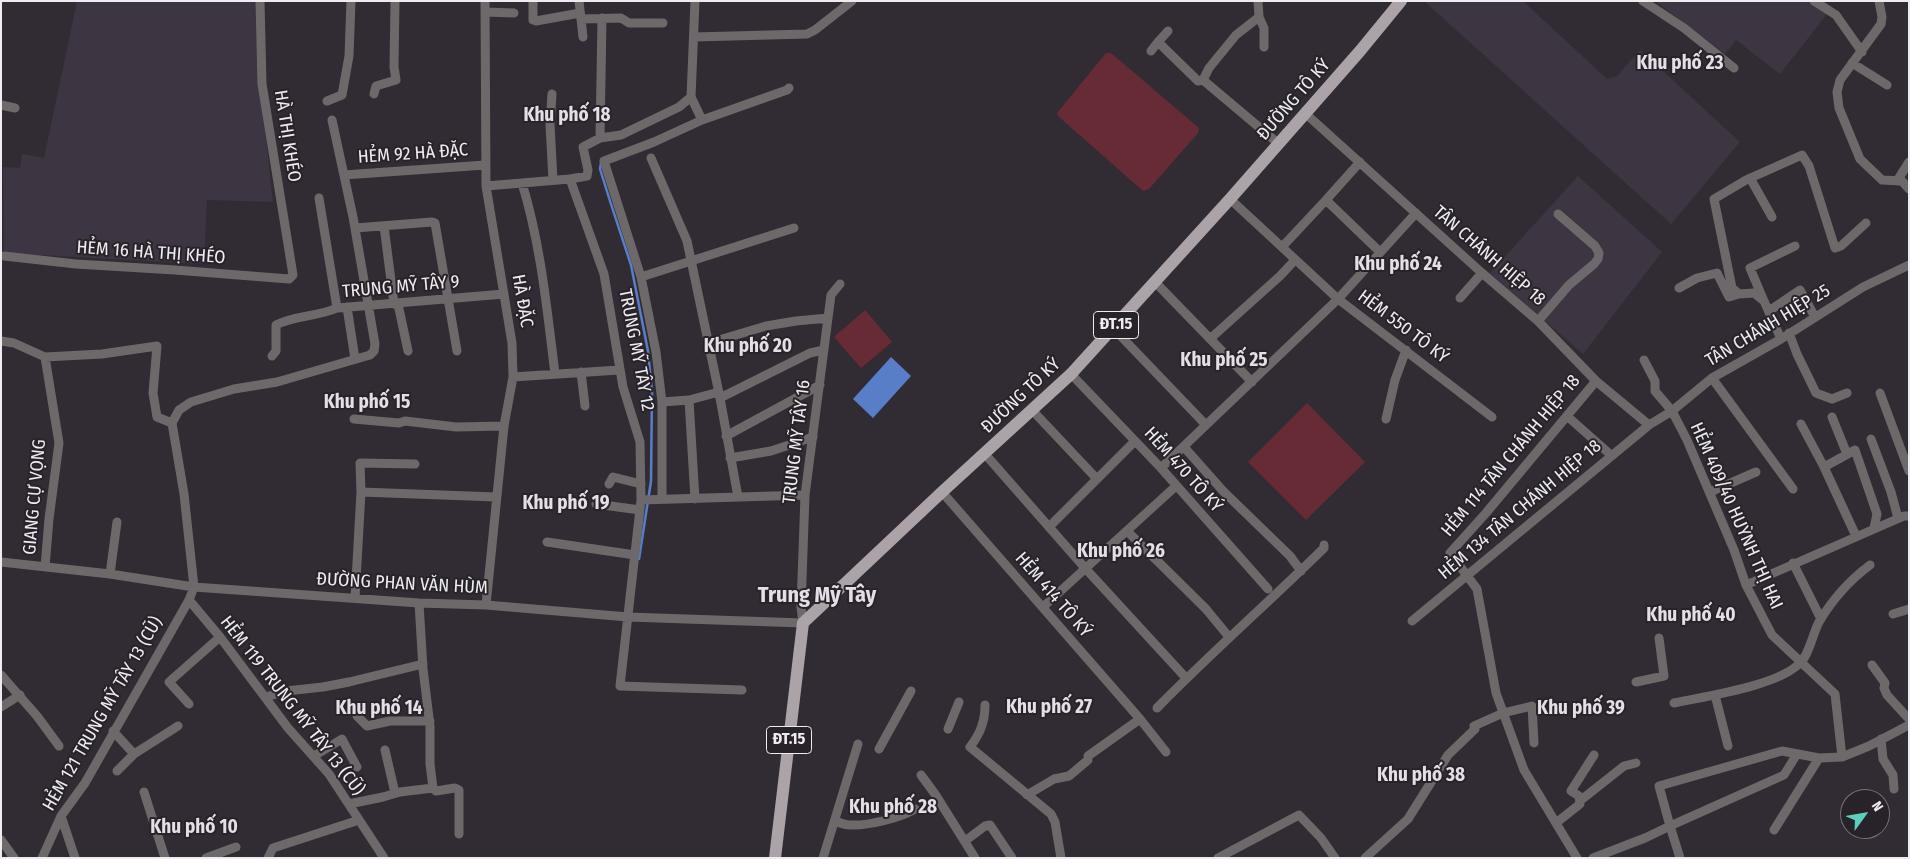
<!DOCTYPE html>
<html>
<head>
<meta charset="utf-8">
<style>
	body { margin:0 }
	#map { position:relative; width:1910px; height:859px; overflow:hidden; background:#312c33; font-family:"Fira Sans Condensed",sans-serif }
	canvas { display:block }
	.frame { position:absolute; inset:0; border:2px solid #efecf1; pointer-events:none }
	.north { position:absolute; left:1840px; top:789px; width:50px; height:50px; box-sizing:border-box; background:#272329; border:1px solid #777379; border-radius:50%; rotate:58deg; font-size:14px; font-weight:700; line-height:20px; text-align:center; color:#efecf1 }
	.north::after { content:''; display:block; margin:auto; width:18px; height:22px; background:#5bcebc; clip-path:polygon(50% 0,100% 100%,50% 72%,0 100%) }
</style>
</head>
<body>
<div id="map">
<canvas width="1910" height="859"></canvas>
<div class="frame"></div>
<div class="north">N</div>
</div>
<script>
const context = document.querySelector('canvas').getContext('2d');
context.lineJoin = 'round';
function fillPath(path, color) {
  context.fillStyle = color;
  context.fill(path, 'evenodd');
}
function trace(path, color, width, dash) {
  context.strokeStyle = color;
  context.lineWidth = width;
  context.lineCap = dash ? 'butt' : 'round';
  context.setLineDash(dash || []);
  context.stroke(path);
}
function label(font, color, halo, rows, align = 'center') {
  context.font = font + ' "Fira Sans Condensed",sans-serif';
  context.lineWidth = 4;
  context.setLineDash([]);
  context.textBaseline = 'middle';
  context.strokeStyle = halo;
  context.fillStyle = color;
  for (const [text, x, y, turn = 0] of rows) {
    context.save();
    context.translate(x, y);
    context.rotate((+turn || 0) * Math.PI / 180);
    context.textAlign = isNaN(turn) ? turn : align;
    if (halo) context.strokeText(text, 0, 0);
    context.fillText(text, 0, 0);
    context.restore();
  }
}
fillPath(new Path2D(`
	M77,1H258L259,75L273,202L207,200L204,264L4,253L3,167L20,168L22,154L44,158Z
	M1424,1H1523L1607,79L1617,76L1640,50L1740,142L1671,224Z
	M1655,1H1822L1831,9L1780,74L1736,40L1725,54Z
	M1578,176L1662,252L1583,354L1490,273Z`), '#3d3541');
fillPath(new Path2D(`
	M1106,53H1111L1199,128L1198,133L1149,189L1143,191L1058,116L1057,113Z
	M865,310L892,342L861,368L834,337Z
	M1307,403L1365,462L1306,520L1248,462Z`), '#672b36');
fillPath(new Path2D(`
	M891,357L911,376L873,418L853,399Z`), '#587ec8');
trace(new Path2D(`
	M601,163L600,169L610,201L631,265L648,351L652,392L651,481L639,559`), '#587ec8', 2.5);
trace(new Path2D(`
	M485,1L486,186L512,343L513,377L504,426L486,605
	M533,1V20L536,21L580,13
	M579,1L583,37
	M695,1L691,97L702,120
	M1258,1L1259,17L1236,35L1209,68L1203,80L1279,144
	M1643,1L1684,28L1734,68
	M1814,1L1836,15L1862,52
	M1879,1L1882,17L1881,24L1840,80L1837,92L1839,108L1860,159L1882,180L1902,181L1909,189
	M485,12L514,13
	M1259,17L1264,28V47
	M581,19L621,18L629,23H663
	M1168,31L1158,42L1198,81L1203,80
	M694,37L807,34L815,30L852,1
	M1151,51L1158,42
	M1852,63L1887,85
	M374,94L376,86L396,80L394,67L395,1
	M552,94L550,125L553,180
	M327,101L342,95L349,56L351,1
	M1,105L15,108
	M1306,114L1482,273L1538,321L1596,381L1649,425
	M600,138L602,18
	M651,158L687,241L720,398L738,497
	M1360,162L1326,200L1380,252
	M344,175L485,165
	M1750,178L1772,217
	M570,179L587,176L588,170L583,147L600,138L621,135L679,107L691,97
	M1897,181L1909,162
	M522,183C541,245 547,310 555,374
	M486,186L570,179L604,274L623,387L640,442L641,500L620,686L742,690
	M319,198L337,308
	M1230,199L1338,299L1492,417
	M384,226L394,304
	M355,228L432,222L435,223L457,351
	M1282,247L1326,200
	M4,256L76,264L175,270L289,279L293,275L262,84L260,1
	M641,277L794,228
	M1155,282L1252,382
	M1679,288L1697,278L1717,273L1729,297L1739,294
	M1460,298L1482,273
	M1763,299L1750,268L1795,246
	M398,304L408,351
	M347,307L355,359
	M1769,311L1800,290L1815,317
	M1538,321L1569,285L1594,264L1598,259L1599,253L1595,246L1558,214
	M1113,328L1206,425
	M1789,333L1797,354L1816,393L1832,399L1847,393
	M1211,338L1280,276L1295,260
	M1781,339L1764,301L1754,293L1739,294L1732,288L1714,199L1746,180L1802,155L1809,166L1835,248L1841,246L1866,223
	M1,341L14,343L45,357L59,443L49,519L45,567
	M709,343L766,326L796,321L828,318
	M272,356L276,351V325C295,315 317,317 337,308L504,294
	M45,357L102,354L157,346L153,393L157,417L172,423
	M1644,360L1655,381V391L1672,411L1687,440L1734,550L1746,585L1772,635L1835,694L1842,757
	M581,372L585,406
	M1071,374L1161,468L1268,589
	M513,377L619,370
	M1712,378L1793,489
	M1880,393L1909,471
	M720,398L810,353L824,350
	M689,400L662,402L656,352L641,277L604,161L654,142L702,120L787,90L789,88
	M662,402V499
	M1032,410L1097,479
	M1567,416L1612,456
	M1832,417L1847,454
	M354,419L399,423L405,421L456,427L504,426
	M1386,419L1395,380L1406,350
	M172,423L179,410L191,402L234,389L277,382L370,355L374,351L375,344L353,217L332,120
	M1801,424L1824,467L1856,536
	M726,436L820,385
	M1871,439L1891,492L1898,518
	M1184,447L1223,491L1290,556L1301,571
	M985,454L1085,568L1186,678
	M730,458L771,451L813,437
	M1824,467L1855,450L1877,514L1874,528
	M1161,468L1338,299L1416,213
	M609,484L613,477L641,484
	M361,492L496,497
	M942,492L1140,719L1166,752
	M1710,492L1756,472
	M695,499L689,400L719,392
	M641,500L805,495
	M596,504L640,510
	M1049,527L1135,441
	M1127,531L1206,609L1229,637
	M547,542L635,555
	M1,562L110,574L194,587L419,603L486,605L628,617L803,623L801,607L805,495L828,318L831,295L840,284
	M1793,563L1821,619
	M110,574L117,522
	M1746,585L1904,516H1909
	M355,598L361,492L360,463L415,464
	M189,600L220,637L288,728L329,774L384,858
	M419,603L423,669L430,726V764L433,788
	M1043,607L1176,486
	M1893,614L1909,609
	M1412,621L1649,425L1672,411L1712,378L1781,339L1863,287L1909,265
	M1872,665L1885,683L1884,688L1887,695L1909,719
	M1,675L37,716L59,746
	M1636,682L1664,676L1659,638
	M1715,695L1728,746
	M266,697L286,691L323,687L349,682L423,664
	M1674,703C1706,696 1778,686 1800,663C1809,655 1813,633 1819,622C1832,600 1850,580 1870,565
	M189,704L169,682L220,637
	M985,705C985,722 980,734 970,747L1051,814L1055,822L1061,858
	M1,707L20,695
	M1157,708C1211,653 1269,602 1324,548V545
	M357,716L367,726L390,721H430
	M948,729L959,702
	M113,731L134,754L178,726
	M1881,739L1883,759L1893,775L1894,789
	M879,749L911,691
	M385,750L395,793
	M314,756L342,739L357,767
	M1088,756L1140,719
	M117,771L134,754
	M921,775L935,794L975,858
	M144,792L165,858
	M1027,795L1054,779L1069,776L1088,760
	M1581,800L1624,766L1636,763
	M349,804L383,797L400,792L433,788L436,791L455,788L459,790V834
	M61,816L75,858
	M835,821C840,823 845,825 850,825C867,826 901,818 915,809
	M1556,823L1580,804L1579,796L1571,791L1594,755
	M1774,830L1819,758
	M1,840L14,858
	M965,841L985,826L990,825L1012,858
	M42,858L61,816L85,783L189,600L194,587L184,494L172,423
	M206,858L236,847
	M268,858L273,848L359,820
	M823,858L858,744
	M1218,858L1299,815L1321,838L1335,858
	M1365,858L1408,819L1448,755L1475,729L1474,726L1503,713L1532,706L1534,743
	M1577,858L1524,770L1496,693L1477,589L1450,553L1486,513L1596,381
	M1593,858L1645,838L1670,826L1659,786L1782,751L1819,758L1842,757L1869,746L1909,725
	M1680,858L1670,826L1784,775L1797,754`), '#6d696b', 9);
trace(new Path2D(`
	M775,858L803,623L942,492L1071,374L1230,199L1360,51L1401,1`), '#aca3a8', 12);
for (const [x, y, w] of [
	[1116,325,45],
	[789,740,45]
]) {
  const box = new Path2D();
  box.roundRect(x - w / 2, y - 13.5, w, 27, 4);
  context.fillStyle = '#272329';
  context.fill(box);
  trace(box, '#efecf1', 1);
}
label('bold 16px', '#efecf1', null, [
	["ĐT.15",1116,325],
	["ĐT.15",789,740]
]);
label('18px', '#efecf1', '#272329', [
	["ĐƯỜNG TÔ KÝ",1294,100,-49],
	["HÀ THỊ KHÉO",287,136,81],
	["HẺM 92 HÀ ĐẶC",413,154,-4],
	["HẺM 16 HÀ THỊ KHÉO",151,253,4],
	["TÂN CHÁNH HIỆP 18",1489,256,41],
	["TRUNG MỸ TÂY 9",401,287,-5],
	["HÀ ĐẶC",522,301,80],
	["TÂN CHÁNH HIỆP 25",1768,326,-31],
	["HẺM 550 TÔ KÝ",1403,327,37],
	["TRUNG MỸ TÂY 12",636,350,79],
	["ĐƯỜNG TÔ KÝ",1021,396,-43],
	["TRUNG MỸ TÂY 16",797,442,-83],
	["HẺM 114 TÂN CHÁNH HIỆP 18",1511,456,-50],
	["HẺM 470 TÔ KÝ",1183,470,48],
	["GIANG CỰ VỌNG",35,497,-85],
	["HẺM 134 TÂN CHÁNH HIỆP 18",1520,510,-40],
	["HẺM 409/40 HUỲNH THỊ HAI",1736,516,66],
	["ĐƯỜNG PHAN VĂN HÙM",402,584,3],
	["HẺM 414 TÔ KÝ",1053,595,49],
	["HẺM 119 TRUNG MỸ TÂY 13 (CŨ)",292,706,52],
	["HẺM 121 TRUNG MỸ TÂY 13 (CŨ)",103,714,-60]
]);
label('bold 19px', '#e5dee7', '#272329', [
	["Khu phố 23",1680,64],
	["Khu phố 18",567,116],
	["Khu phố 24",1398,265],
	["Khu phố 20",748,347],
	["Khu phố 25",1224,361],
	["Khu phố 15",367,403],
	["Khu phố 19",566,504],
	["Khu phố 26",1121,552],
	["Khu phố 40",1691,616],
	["Khu phố 27",1049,708],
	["Khu phố 14",379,709],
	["Khu phố 39",1581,709],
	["Khu phố 38",1421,776],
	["Khu phố 28",893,808],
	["Khu phố 10",194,828]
]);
label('bold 22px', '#e5dee7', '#272329', [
	["Trung Mỹ Tây",817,596]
]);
</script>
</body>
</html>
